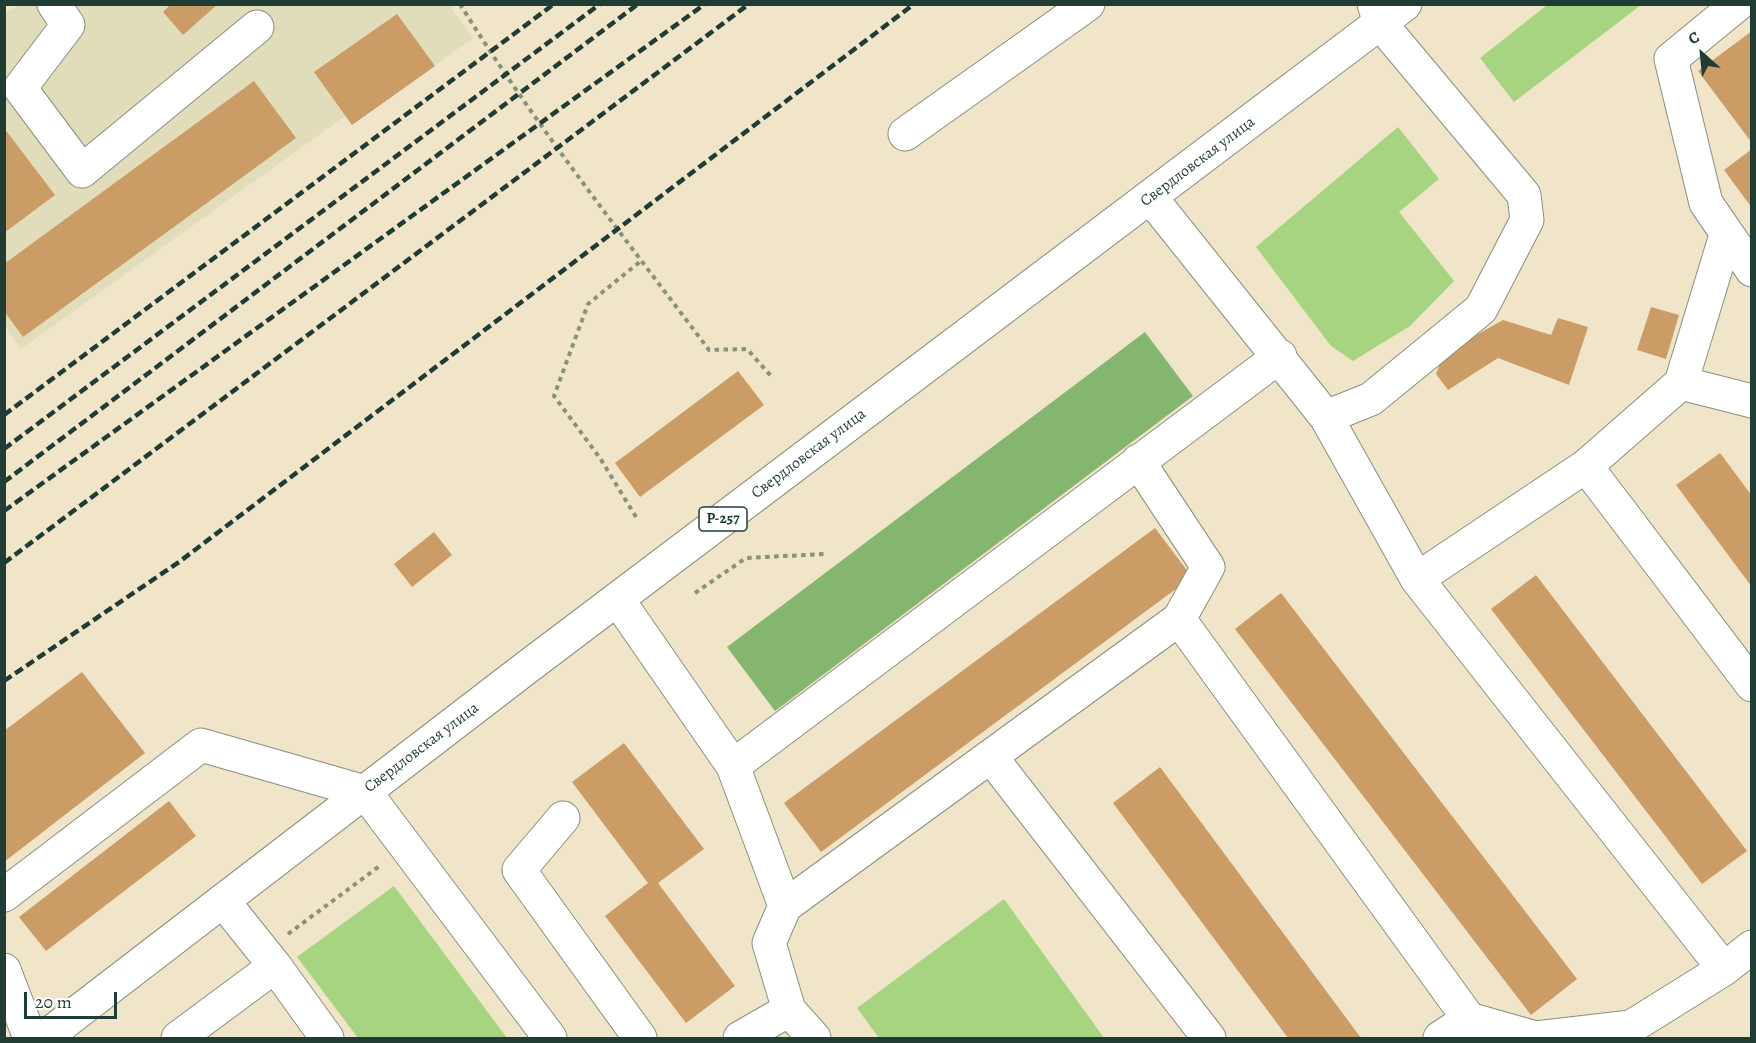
<!DOCTYPE html>
<html>
<head>
<meta charset="utf-8">
<style>
	body { margin:0 }
	#map { position:relative; width:1756px; height:1043px; overflow:hidden; background:#f0e5c8; font-family:Alegreya,serif }
	canvas { display:block }
	.frame { position:absolute; inset:0; border:6px solid #1f3d34; pointer-events:none }
	.north { position:absolute; left:1672px; top:24px; width:60px; height:60px; -webkit-text-stroke:4px #fff; paint-order:stroke; rotate:333deg; font-size:16px; font-weight:700; line-height:24px; text-align:center; color:#1f3d34 }
	.north::after { content:''; display:block; margin:auto; width:21px; height:27px; background:#1f3d34; clip-path:polygon(50% 0,100% 100%,50% 72%,0 100%) }
	.scale { position:absolute; left:24px; top:992px; width:93px; height:27px; box-sizing:border-box; border:3px solid #1f3d34; border-top:0; padding-left:8px; font-size:18px; line-height:21px; white-space:nowrap; color:#1f3d34; -webkit-text-stroke:4px #fff; paint-order:stroke }
</style>
</head>
<body>
<div id="map">
<canvas width="1756" height="1043"></canvas>
<div class="frame"></div>
<div class="north">С</div>
<div class="scale">20 m</div>
</div>
<script>
const context = document.querySelector('canvas').getContext('2d');
context.lineJoin = 'round';
function fillPath(path, color) {
  context.fillStyle = color;
  context.fill(path, 'evenodd');
}
function trace(path, color, width, dash) {
  context.strokeStyle = color;
  context.lineWidth = width;
  context.lineCap = dash ? 'butt' : 'round';
  context.setLineDash(dash || []);
  context.stroke(path);
}
function label(font, color, halo, rows, align = 'center') {
  context.font = font + ' Alegreya,serif';
  context.lineWidth = 5;
  context.setLineDash([]);
  context.textBaseline = 'middle';
  context.strokeStyle = halo;
  context.fillStyle = color;
  for (const [text, x, y, turn = 0] of rows) {
    context.save();
    context.translate(x, y);
    context.rotate((+turn || 0) * Math.PI / 180);
    context.textAlign = isNaN(turn) ? turn : align;
    if (halo) context.strokeText(text, 0, 0);
    context.fillText(text, 0, 0);
    context.restore();
  }
}
fillPath(new Path2D(`
	M18,5H449L473,38L352,125L345,116L21,349L5,326L4,15Z`), '#e1dcba');
fillPath(new Path2D(`
	M1547,5H1641L1514,102L1480,58Z
	M1398,127L1439,179L1399,212L1454,281L1410,326L1353,361L1331,346L1256,247Z
	M394,886L507,1038H358L297,957Z
	M1004,899L1104,1038H879L857,1008Z`), '#a6d481');
fillPath(new Path2D(`
	M1145,332L1193,396L775,711L727,647Z`), '#84b66f');
fillPath(new Path2D(`
	M171,4H218L183,35L163,12Z
	M397,14L435,66L352,125L314,72Z
	M1752,31V143L1698,71Z
	M254,81L296,138L23,337L4,311V264Z
	M4,128L55,195L4,233Z
	M1752,149V208L1724,170Z
	M1651,307L1679,315L1666,359L1637,350Z
	M1558,318L1588,327L1569,385L1498,358L1448,390L1436,374L1444,353L1503,320L1551,335Z
	M738,371L764,405L640,497L615,463Z
	M1720,453L1752,496V587L1676,485Z
	M1155,528L1192,577L821,852L784,803Z
	M434,532L452,555L412,587L394,564Z
	M1536,575L1747,851L1702,884L1491,609Z
	M1281,593L1577,979L1531,1015L1235,629Z
	M82,672L145,753L4,862V731Z
	M624,743L704,849L658,883L735,986L686,1023L605,916L648,883L572,782Z
	M1160,767L1361,1038H1288L1113,803Z
	M169,801L196,836L46,951L19,917Z`), '#cb9c65');
const minor = new Path2D(`
	M54,4L68,25L20,88L82,171L257,27
	M1738,4L1671,59L1706,203L1752,270
	M905,134L1088,4
	M1151,198L1326,417L1371,399L1481,309L1527,220L1524,195L1380,23L1374,4
	M1681,383L1752,401
	M1326,417L1417,579L1724,969
	M1586,466L1752,685
	M1417,579L1586,466L1681,383L1726,235
	M618,600L733,766L785,906L769,943L789,1010L740,1038
	M1179,619L1469,1019
	M991,757L1209,1038
	M733,766L1280,356
	M563,818L519,870L640,1038
	M4,895L201,745L365,792L550,1038
	M223,901L275,966L327,1038
	M785,906L1179,619L1208,567L1138,461
	M4,970L30,1038
	M789,1010L814,1038
	M178,1038L275,966
	M1440,1038L1469,1019L1536,1038L1631,1027L1724,969L1752,947`);
const highway = new Path2D(`
	M44,1038L526,668L1405,4`);
trace(minor, '#88917e', 35);
trace(highway, '#88917e', 35);
trace(new Path2D(`
	M460,4C535,125 624,237 709,350L747,349L771,376
	M636,517L600,458L554,396L588,304L642,260
	M695,593L746,558L824,554
	M288,934L381,865`), '#88917e', 4, [4.5, 4.5]);
trace(minor, '#fff', 33);
trace(highway, '#fff', 33);
trace(new Path2D(`
	M4,415L554,4
	M4,449L600,4
	M4,482L638,4
	M4,511L705,4
	M4,563L749,4
	M4,681L179,562L914,4`), '#1f3d34', 4.5, [9, 4.5]);
for (const [x, y, w] of [
	[723,519,48]
]) {
  const box = new Path2D();
  box.roundRect(x - w / 2, y - 12, w, 24, 4.5);
  context.fillStyle = '#fff';
  context.fill(box);
  trace(box, '#1f3d34', 1.5);
}
label('bold 15px', '#1f3d34', null, [
	["Р-257",723,519]
]);
label('16px', '#1f3d34', '#fff', [
	["Свердловская улица",1198,162,-37],
	["Свердловская улица",809,454,-37],
	["Свердловская улица",422,748,-37]
]);
</script>
</body>
</html>
